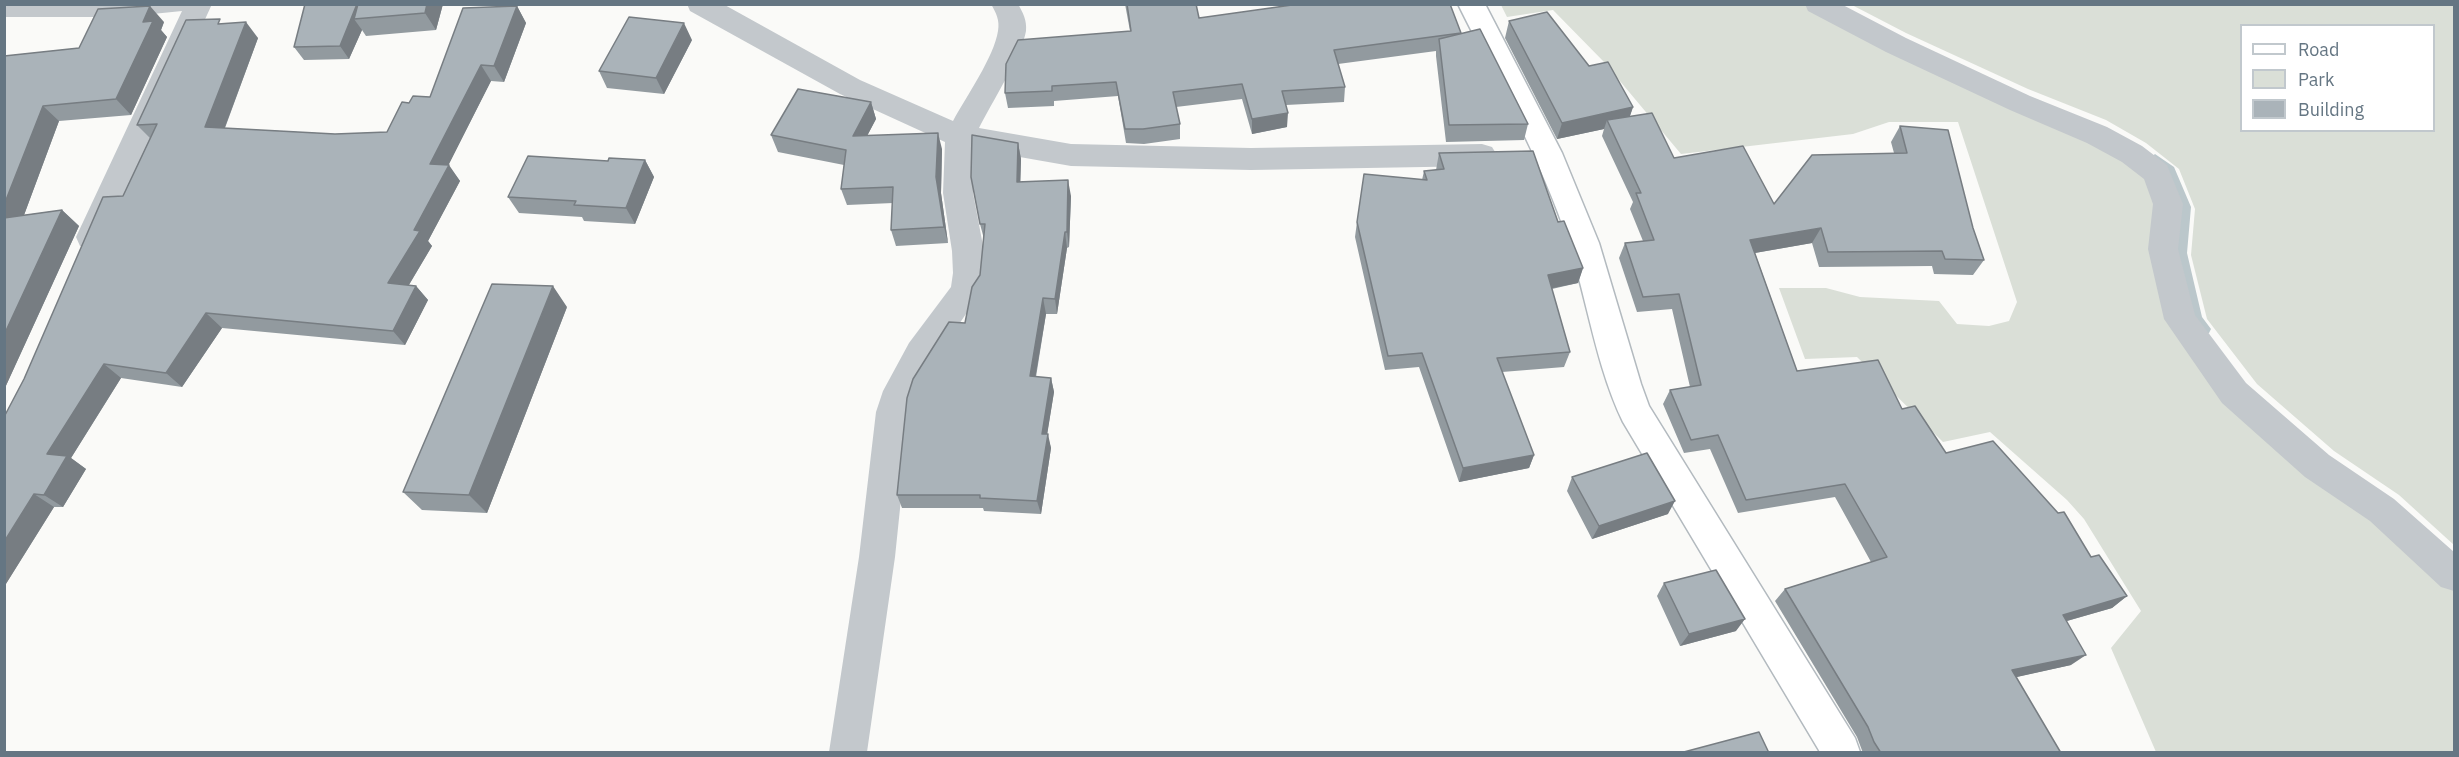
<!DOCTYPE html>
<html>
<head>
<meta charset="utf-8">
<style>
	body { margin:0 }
	#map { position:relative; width:2459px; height:757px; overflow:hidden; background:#fafaf8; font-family:"IBM Plex Sans",sans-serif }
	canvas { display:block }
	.frame { position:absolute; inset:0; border:6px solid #657683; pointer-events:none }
	.legend { position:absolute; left:2240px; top:24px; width:195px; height:108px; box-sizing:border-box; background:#fff; border:2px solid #c1c8cd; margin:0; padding:8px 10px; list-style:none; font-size:18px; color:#657683 }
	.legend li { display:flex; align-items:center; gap:12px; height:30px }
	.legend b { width:30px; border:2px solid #c1c8cd }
</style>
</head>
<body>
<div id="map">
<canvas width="2459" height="757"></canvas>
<div class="frame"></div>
<ul class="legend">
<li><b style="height:8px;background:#fff"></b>Road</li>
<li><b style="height:16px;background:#dadfd7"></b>Park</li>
<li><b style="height:16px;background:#aab3b9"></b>Building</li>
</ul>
</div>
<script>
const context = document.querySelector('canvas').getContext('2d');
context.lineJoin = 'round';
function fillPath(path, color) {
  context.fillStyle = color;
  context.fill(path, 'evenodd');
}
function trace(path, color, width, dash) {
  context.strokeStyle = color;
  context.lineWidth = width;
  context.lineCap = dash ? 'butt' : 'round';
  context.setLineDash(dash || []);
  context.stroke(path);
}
fillPath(new Path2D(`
	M1501,5H1810L2018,106L2151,175L2173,319L2454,582V752H2156L2111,648L2141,611L2084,519L2067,500L1990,432L1943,442L1857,357L1805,359L1779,288H1826L1860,297L1939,301L1957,324L1989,326L2009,321L2017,302L1958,122H1889L1853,134L1681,154L1604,62L1553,10L1507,17Z
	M1852,5H2454V545L2399,495L2334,451L2257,384L2207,319L2191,255L2195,209L2179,169L2146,143L2106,120L2028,89L1906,33ZM2242,26H2434V130H2242Z`), '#dadfd7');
fillPath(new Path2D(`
	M2155,154L2174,167L2191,207L2187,253L2202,317L2211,329L2209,333H2199L2189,319L2175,253L2179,207L2165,173L2149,159Z`), '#bbc7cb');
const secondary = new Path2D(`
	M1458,4H1485L1562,153L1599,243L1641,384L1649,406L1855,738L1860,752H1820L1623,422C1596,366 1588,303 1569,244C1542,160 1497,83 1458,4Z`);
trace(secondary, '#b3babf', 3);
fillPath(new Path2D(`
	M4,4H212L102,246L91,249L80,246L76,237L182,11L123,17H4Z
	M687,4H723L860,80L953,121C966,97 994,57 998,31C1000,20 996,13 991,4H1018C1023,13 1027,20 1026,31C1022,55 991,104 979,128L1071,144L1251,148L1482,144L1492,147L1497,155L1492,163L1482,166L1251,170L1071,166L974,149L973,193L984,251L985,273L982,290L933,363L916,393L910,412L895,557L867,752H829L859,557L876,412L883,391L909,343L951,287L953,273L952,251L943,193L945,142L840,94L690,11Z
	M1805,4H1841L1906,38L2030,96L2107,127L2142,146L2167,165L2183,204L2178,249L2195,315L2246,383L2329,455L2394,499L2454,552V591L2441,587L2370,521L2305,477L2222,403L2164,319L2148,249L2153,204L2144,179L2122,162L2087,143L2010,110L1886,52L1808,11Z`), '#c3c8cc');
fillPath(secondary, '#fff');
fillPath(new Path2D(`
	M305,4H443L436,30L366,36L362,30L349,59L304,60L294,47Z
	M1125,4H1196L1199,18L1461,33L1528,124L1524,140L1446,142L1436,56V51L1338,64L1345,87L1344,102L1286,105L1287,127L1252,134L1242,99L1176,107L1180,124V139L1144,144L1126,143L1118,96L1054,101V106L1008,108L1005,93L1130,31Z
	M517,6L526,23L504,82L491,81L448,165L460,181L428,241L432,246L409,285L416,286L428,300L405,345L222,328L182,387L121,378L71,458L86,469L63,507H54L4,587L123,196L150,138L137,125L223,23L258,38L225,128L335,134L387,132L409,103L430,97Z
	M1509,21L1589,66L1633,107L1630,116L1674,158L1774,204L1894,153L1891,142L1900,126L1973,228L1984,260L1973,275L1934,274L1932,266L1819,267L1812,243L1755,253L1797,371L1902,409L1946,453L2091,557L2127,596L2112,608L2067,621L2071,665L2016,677L2061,753H1863L1857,737L1775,601L1785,589L1871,562L1835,497L1738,513L1710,449L1684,453L1663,404L1670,390L1690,387L1672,309L1637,312L1619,258L1625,243L1643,241L1630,209L1633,202L1602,136L1604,129L1557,139L1505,38Z
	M164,22L161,30L167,37L131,115L59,121L24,215L62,210L79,226L4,390V56L79,48Z
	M692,40L664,94L607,88L599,71Z
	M871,102L876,119L867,136L942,149L941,193L948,243L896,246L891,230L893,203L847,205L841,189L844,165L778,152L771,135Z
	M1018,143L1021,159L1020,182L1071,196L1069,247L1067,248L1057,314H1046L1036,377L1051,378L1054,392L1047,434L1051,448L1041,514L984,511L983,508H902L897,495L965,323L980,275L984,239L980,224Z
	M1439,153L1558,222L1583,268L1578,283L1552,289L1570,352L1564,367L1502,372L1534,455L1529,468L1459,482L1419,367L1385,370L1355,237L1357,222L1422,180L1424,171L1436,170Z
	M645,160L654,177L635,224L584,221L582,217L519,213L508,197L608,161Z
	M567,307L487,513L422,510L403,492Z
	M1572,477L1668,514L1592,539L1567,491Z
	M1664,583L1736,631L1680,646L1657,596Z`), '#929a9f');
fillPath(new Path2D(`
	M357,4H372L354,19L362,30L349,59L340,46Z
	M427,4H443L436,30L425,13Z
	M150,6L164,22L161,30L167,37L131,115L116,99L143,22Z
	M517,6L526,23L504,82L494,66Z
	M246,22L258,38L219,143L205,127Z
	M684,23L692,40L664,94L656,78Z
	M481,65L491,81L442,178L449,165L460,181L428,241L432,246L401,298L388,283L414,230L430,164Z
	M871,102L876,119L858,153L853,136Z
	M43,106L59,121L17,234L4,223V205Z
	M1633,107L1627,124L1607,120L1604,129L1557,139L1562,123Z
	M1288,113L1287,127L1252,134V119Z
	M938,133L942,149L941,193L948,243L944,227L936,177Z
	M1018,143L1021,159L1020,198L1017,182Z
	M645,160L654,177L635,224L626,208Z
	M1068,180L1071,196L1069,247L1067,232Z
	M62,210L79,226L4,390V335Z
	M1821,228L1812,243L1743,255L1750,240Z
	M1065,232L1067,248L1057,314L1055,299Z
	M1583,268L1578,283L1543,290L1548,275Z
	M416,286L428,300L405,345L393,331Z
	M553,286L567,307L487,513L469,495Z
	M1043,298L1046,314L1033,391L1030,376Z
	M206,313L222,328L182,387L166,373Z
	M104,364L121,378L71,458L86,469L63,507L44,495L47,454Z
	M1051,378L1054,392L1045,448L1042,434Z
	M1048,434L1051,448L1041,514L1037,501Z
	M1534,455L1529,468L1459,482L1463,468Z
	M34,494L54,507L4,587V542Z
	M1675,501L1668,514L1592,539L1599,526Z
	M2127,596L2112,608L2049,626L2063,615Z
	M1745,619L1736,631L1680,646L1689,634Z
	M2086,655L2071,665L1999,681L2012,670Z`), '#777d82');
const building = new Path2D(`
	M305,4H357L340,46L294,47Z
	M358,4H427L425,13L354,19Z
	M1127,4H1196L1199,18L1299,4H1450L1461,33L1334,50L1345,87L1282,91L1288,113L1252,119L1242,84L1173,92L1180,124L1143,129H1125L1116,82L1052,86V91L1005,93L1006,64L1018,40L1131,31Z
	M150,6L143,22L153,21L116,99L43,106L4,205V56L79,48L98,9Z
	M517,6L494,66L481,65L430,164L449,165L414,230L420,231L388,283L416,286L393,331L206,313L166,373L104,364L47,454L67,456L44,495L34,494L4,542V417L24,379L103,197L123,196L157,124L137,125L186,20L220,19L218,24L246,22L205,127L335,134L387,132L402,102L409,103L413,96L430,97L463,8Z
	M1547,12L1589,66L1608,62L1633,107L1562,123L1509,21Z
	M629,17L684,23L656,78L599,71Z
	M1480,29L1528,124L1449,125L1439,39Z
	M798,89L871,102L853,136L938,133L936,177L944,227L891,230L893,187L841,189L846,150L771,135Z
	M1652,113L1674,158L1743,146L1774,204L1812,155L1907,153L1900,126L1948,130L1973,228L1984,260L1945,259L1942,251L1828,252L1821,228L1750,240L1797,371L1878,360L1902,409L1915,406L1946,453L1993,441L2058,513L2064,512L2091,557L2099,555L2127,596L2063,615L2086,655L2012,670L2061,753H1881L1874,742L1868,727L1785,589L1887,557L1845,484L1746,500L1718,435L1691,440L1670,390L1701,385L1679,294L1643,297L1625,243L1654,240L1636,193H1641L1607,120Z
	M972,135L1018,143L1017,182L1068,180L1067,232H1065L1055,299L1043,298L1030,376L1051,378L1042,434H1048L1037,501L980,498V495H897L907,398L913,379L949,322L965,323L972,287L980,275L985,224H980L971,177Z
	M1533,151L1558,222L1564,221L1583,268L1548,275L1570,352L1497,358L1534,455L1463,468L1422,353L1388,356L1357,222L1364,174L1427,180L1424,171L1444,169L1439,153Z
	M528,156L608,161L609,158L645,160L626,208L574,205L576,201L508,197Z
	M62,210L4,335V218Z
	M492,284L553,286L469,495L403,492Z
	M1647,453L1675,501L1599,526L1572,477Z
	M1716,570L1745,619L1689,634L1664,583Z
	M1759,732L1769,753H1680Z`);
fillPath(building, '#aab3b9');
trace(building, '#777d82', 1.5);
</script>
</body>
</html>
